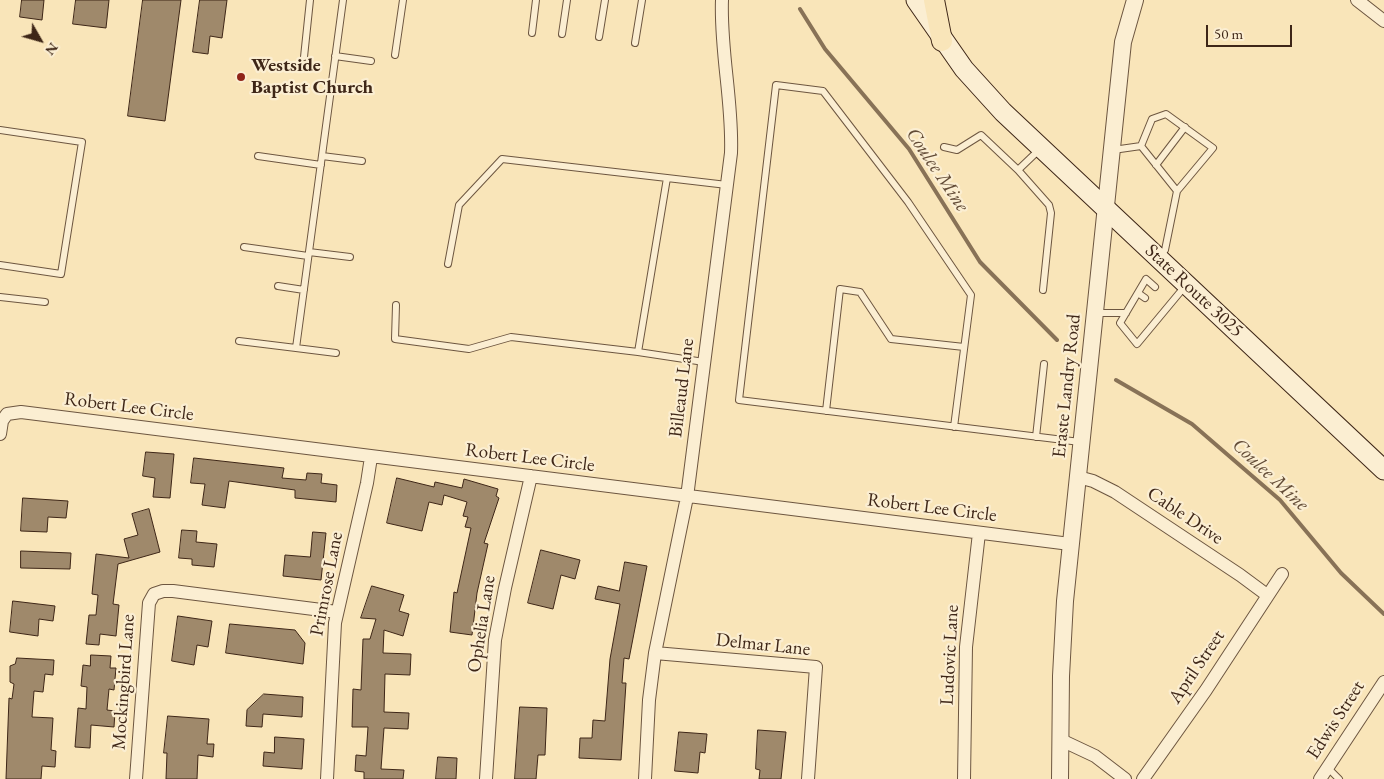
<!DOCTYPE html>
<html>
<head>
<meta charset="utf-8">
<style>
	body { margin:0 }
	#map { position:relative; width:1384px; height:779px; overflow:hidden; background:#f9e5b9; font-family:"EB Garamond",serif }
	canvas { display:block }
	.north { position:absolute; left:15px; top:15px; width:50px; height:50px; -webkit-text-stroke:4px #fbeed2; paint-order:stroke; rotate:128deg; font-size:14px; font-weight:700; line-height:20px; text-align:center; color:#3e2617 }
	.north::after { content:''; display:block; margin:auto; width:18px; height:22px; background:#3e2617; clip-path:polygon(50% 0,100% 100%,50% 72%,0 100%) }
	.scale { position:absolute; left:1206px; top:25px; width:86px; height:22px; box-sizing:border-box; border:2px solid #3e2617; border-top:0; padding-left:6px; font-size:15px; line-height:18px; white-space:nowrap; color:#3e2617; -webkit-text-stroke:4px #fbeed2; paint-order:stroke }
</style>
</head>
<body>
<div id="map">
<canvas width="1384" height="779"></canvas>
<div class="north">N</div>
<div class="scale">50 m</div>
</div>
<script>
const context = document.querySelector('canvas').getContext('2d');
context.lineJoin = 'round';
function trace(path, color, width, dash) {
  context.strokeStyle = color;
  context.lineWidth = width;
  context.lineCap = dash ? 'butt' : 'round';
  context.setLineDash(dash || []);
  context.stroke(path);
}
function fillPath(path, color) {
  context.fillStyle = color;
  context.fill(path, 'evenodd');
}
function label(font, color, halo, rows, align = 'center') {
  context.font = font + ' "EB Garamond",serif';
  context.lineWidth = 4.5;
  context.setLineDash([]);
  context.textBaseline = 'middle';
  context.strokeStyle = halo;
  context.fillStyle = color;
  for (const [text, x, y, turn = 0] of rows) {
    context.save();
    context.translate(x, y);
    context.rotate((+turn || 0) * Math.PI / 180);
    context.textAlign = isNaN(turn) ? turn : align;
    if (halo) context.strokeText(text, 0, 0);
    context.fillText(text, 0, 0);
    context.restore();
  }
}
trace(new Path2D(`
	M800,9L825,49L909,149L980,262L1057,340
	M1116,380L1192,424L1280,500L1341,573L1384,614`), '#887257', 4);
const building = new Path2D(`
	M22,0H44L42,20L20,17Z
	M76,0H109L106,28L73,24Z
	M143,0H181L165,121L128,116Z
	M200,0H227L222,38L210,36L208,54L193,52Z
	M146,452L174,454L170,498L153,497L155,478L143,476Z
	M194,458L284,468L282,478L306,480L307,473L322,474L321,483L337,485L336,502L295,498V490L229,481L225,508L202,505L205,484L191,483Z
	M397,478L434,487L435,482L462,488L464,479L498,489L496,496L499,498L484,543L488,544L477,593L472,635L450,632L454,592L457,593L471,528L465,527L468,517L463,516L467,502L444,495L442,505L429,502L422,531L387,523Z
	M23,498L68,501L66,518L48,517L47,532L21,531Z
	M149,509L160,552L118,564L113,604L119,605L116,636L100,634L99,645L86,644L89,615H96L98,595L92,594L96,554L129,558L124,539L138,535L132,514Z
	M182,530L197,531L196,542L217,544L214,567L192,565V559L179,558Z
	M313,532L326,533L321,580L283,576L285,555L310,557Z
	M541,550L580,560L575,579L561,575L553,609L528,603Z
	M21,551L71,553L70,569L21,568Z
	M625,562L647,566L629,659L624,658L622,683H626L621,760L579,758L580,738H592L593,720L605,721L610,659L620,604L595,599L598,586L619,591Z
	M372,586L404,595L399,611L409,614L403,636L384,630L383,653L411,654L410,675L385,674L384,712L409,713L408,729L384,728L381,769L404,770L403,779H364V772L355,771L356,755L366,756L368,727H352L353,689L361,690L363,639H370L376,619L361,618Z
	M13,601L55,606L53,621L39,619L38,636L10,632Z
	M178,616L212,621L208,647L197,645L194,665L172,661Z
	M230,624L295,630L305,643L303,664L226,653Z
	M91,655L111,656L110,668H116L114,690L109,689L107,710L115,711L114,727L91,725L90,748L75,747L78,708L86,709L87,687L81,686L83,665L90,666Z
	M17,658L54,660L53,675L45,674L43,692L34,691L32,717L53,718L51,750L56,751L55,767L42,766L41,779H6L9,698L12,699L14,684L10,682V666L15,664Z
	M264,694L303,697L302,717L263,714L262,727L246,726L247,710Z
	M520,707L547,708L545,755H538L536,779H515Z
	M168,716L209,719L207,744H214L213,757L198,755L197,779H166L167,753H164Z
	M758,730L786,732L781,779H759L760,770L756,769Z
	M679,732L707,734L705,753L700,752L698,773L675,771Z
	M275,737L304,739L302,769L263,766L264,752L274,753Z
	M438,757L457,758L456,779H436Z`);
fillPath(building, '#9f896b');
trace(building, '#3e2617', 1);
const service = new Path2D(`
	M532,33L536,0
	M562,34L567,0
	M599,37L605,0
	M635,43L642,0
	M395,55L403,0
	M335,56L371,61
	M304,57L310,0
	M0,130L82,142L61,274L0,265
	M1141,146L1177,191
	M944,147L957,150L981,135L1018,170L1040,149
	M1113,150L1141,146L1152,119L1166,114L1213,148L1177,191L1165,250L1159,257
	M258,156L321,165
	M322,156L362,161
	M1156,165L1185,127
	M1018,170L1049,205L1051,213L1043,290
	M244,247L308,256
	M309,252L350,257
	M448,264L459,205L502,159L667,178
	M278,286L304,290
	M1155,287L1146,279L1120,323L1137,344L1186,285
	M1138,293L1145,298
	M0,297L45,302
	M396,305L395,339L469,349L511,337L638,352
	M1095,313H1126
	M239,341L296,348L343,0
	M296,348L336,353
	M704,362L638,352L667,178L727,185
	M826,411L840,289L860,292L891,339L964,347
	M954,427L971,295L908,202L823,91L776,85L739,400L1080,442
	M1036,437L1044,364
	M1328,768L1339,779`);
const minor = new Path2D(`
	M1357,0L1384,21
	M0,434L2,421L7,414L21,412L1070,544
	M1078,477L1093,481L1115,492L1240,575L1267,595
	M655,653L816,667L808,779
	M1061,740L1095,756L1125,779
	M136,779L149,603L154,594L163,591H173L337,612
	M327,779L335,623L367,483L371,457
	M486,779L495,640L505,588L531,476
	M645,779L649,700L655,653L687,497L731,153C733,102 720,51 722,0
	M964,779L966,647L979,533
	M1143,779L1206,690L1282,574
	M1320,779L1384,682`);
const tertiary = new Path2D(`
	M1060,779L1061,676L1065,601L1123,42L1135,0`);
const secondary = new Path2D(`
	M916,0L964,69L1003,112L1384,470`);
const primary = new Path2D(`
	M934,0L942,41`);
trace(service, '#6d5640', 8);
trace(minor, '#6d5640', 14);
trace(tertiary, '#6d5640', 18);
trace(secondary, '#3e2617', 21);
trace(primary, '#3e2617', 22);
trace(service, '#fbeed2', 6);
trace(minor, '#fbeed2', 12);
trace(tertiary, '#fbeed2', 16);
trace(secondary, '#fbeed2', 19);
trace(primary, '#f9e5b9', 20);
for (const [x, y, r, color] of [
	[241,77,5,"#8f2418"]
]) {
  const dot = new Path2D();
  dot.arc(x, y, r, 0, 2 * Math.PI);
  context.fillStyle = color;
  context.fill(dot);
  trace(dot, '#fbeed2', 2);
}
label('bold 19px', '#3e2617', '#fbeed2', [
	["Westside",251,66],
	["Baptist Church",251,88]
], 'left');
label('19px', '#3e2617', '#fbeed2', [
	["State Route 3025",1194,291,43],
	["Eraste Landry Road",1067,386,-84],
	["Billeaud Lane",682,388,-83],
	["Robert Lee Circle",129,407,7],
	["Robert Lee Circle",530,458,7],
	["Robert Lee Circle",932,508,7],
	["Cable Drive",1185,516,34],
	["Primrose Lane",327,584,-79],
	["Ophelia Lane",482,624,-81],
	["Delmar Lane",763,645,6],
	["Ludovic Lane",950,655,-87],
	["April Street",1197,667,-56],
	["Mockingbird Lane",124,682,-86],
	["Edwis Street",1336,720,-57]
]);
label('italic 20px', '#634c37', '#fbeed2', [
	["Coulee Mine",937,170,56],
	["Coulee Mine",1270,475,43]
]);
</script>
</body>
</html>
